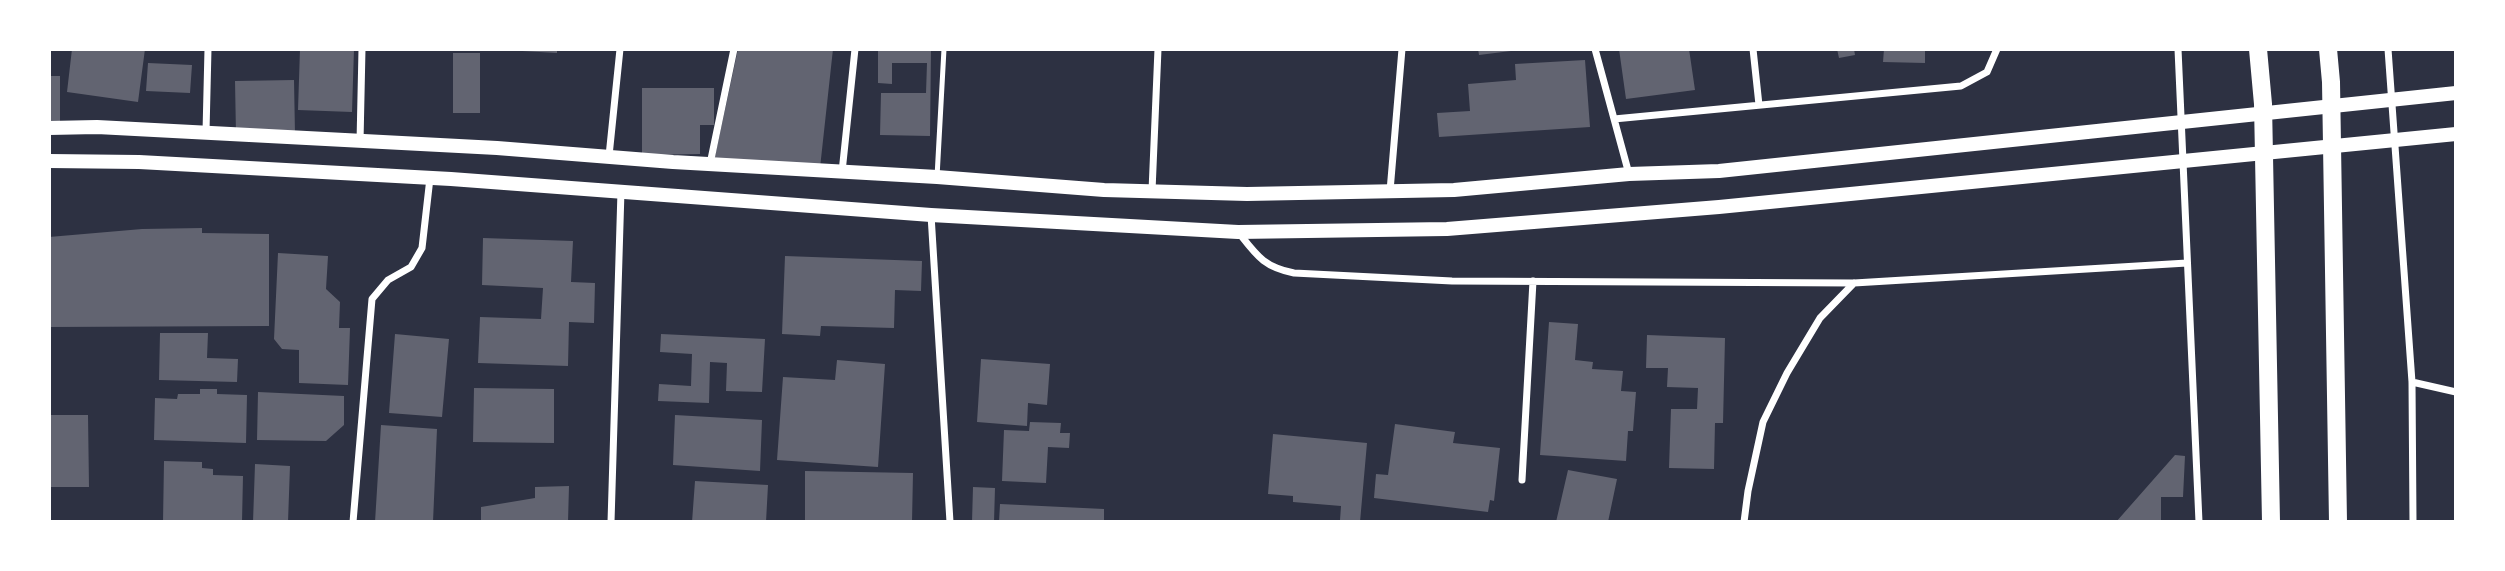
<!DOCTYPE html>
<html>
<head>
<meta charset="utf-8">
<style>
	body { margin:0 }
	#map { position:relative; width:2505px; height:571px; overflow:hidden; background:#2d3142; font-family:"Open Sans",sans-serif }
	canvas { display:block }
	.frame { position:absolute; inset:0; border:51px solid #fff; pointer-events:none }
</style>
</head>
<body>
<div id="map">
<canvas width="2505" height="571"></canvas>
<div class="frame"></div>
</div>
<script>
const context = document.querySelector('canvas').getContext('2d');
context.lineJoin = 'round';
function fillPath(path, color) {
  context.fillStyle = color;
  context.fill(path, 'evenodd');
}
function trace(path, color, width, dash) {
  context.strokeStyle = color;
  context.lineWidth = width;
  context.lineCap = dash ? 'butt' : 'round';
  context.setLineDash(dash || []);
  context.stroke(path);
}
fillPath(new Path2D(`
	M72,49H145L138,102L67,92Z
	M300,49H354L352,112L298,110Z
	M522,49H557V53L522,51Z
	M738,49H833L820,168L714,161Z
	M878,49H931L930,136L880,135L881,93H926L927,63H892V84L878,83Z
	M1478,49H1511V51L1479,55Z
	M1619,49H1689L1695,90L1626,99Z
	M1837,49H1854L1855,55L1839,58Z
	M1884,49H1925V63L1883,62Z
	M453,53H480V113H453Z
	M1585,60L1590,127L1439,137L1437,113L1470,111L1468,84L1516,80L1515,64Z
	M148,63L192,65L190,93L146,91Z
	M49,76H60V127H49Z
	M294,80L295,134L236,135L235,81Z
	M642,88H714V125H700V154L642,155Z
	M202,228V233L269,234V326L49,327V237L142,229Z
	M483,238L573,241L571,282L595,283L594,323L569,322L568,366L478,363L480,317L541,319L543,288L482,285Z
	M278,253L328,256L326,289L340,302L339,328H350L348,385L299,383V350L282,349L274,339Z
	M785,256L922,261L921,291L895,290L894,328L821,326L820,336L782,334Z
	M1549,322L1578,324L1575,360L1593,362L1592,369L1623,371L1621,391L1636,392L1633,431H1628L1626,461L1540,455Z
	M160,333H208L207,358L238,359L237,382L159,380Z
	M395,334L449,339L442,417L389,413Z
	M661,334L765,339L762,392L726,391L727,363L710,362L709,403L658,401L659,384L691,386L692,354L660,352Z
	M1647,335L1725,338L1723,423H1715L1714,469L1669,468L1671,409H1697L1698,388L1667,387L1668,368H1646Z
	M981,359L1050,364L1047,405L1028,403L1027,426L977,422Z
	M837,360L885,364L878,467L777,460L783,377L835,380Z
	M474,388L554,389V443L473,442Z
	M200,389H217V394L247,395L246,443L154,440L155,398L177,399L178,394H200Z
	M258,392L344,396V425L326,441L257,440Z
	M49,415H88L89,487H49Z
	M675,415L762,420L760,471L673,465Z
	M1030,422L1061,423L1060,433H1070L1069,448L1048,447L1046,483L1002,481L1004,430L1029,431Z
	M1395,424L1455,432L1453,443L1500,448L1494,501L1490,500L1488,512L1374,498L1376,474L1388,475Z
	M381,425L437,429L433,522H375Z
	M1273,434L1367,443L1360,522L1340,520L1341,506L1293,502V496L1268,494Z
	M2175,455L2185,456L2183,497H2161V520L2116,522Z
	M164,461L202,462V468L213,469V475L243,476L242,522H163Z
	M255,464L290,466L288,522H253Z
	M1568,470L1617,479L1608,522H1556Z
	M805,471L913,473L912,522H805Z
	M695,481L768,485L766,522H692Z
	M569,486L568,522H481V507L535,498V487Z
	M973,487L995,488L994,522H972Z
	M1000,504L1104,509V522H999Z`), '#626471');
trace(new Path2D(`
	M937,177L944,49`), '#fff', 5);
trace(new Path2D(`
	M1595,49L1629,174
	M1753,49L1759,105
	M2178,49L2199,522
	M2388,49L2412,382L2413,522
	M1614,119L1961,86L1987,72L1997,49
	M206,132L208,49
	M360,142L362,49
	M609,156L620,49
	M710,164L734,49
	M842,172L855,49
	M1152,191L1158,49
	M1390,191L1402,49
	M931,215L950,522
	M1239,233C1257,256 1264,267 1294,273L1452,281L1854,283L2187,263
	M2412,382L2456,392
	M1522,480L1533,281
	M353,522L372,299L388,280L411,267L422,248L430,178
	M611,522L621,191
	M1744,522L1748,491L1763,422L1787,373L1820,318L1854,283`), '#fff', 7);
trace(new Path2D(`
	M49,128L97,127L497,148L673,162L937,177L1104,190L1247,194L1454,190L1629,174L1719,171L2456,93
	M49,161L139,162L451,179L931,215L1238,232L1447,229L1719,207L2456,134`), '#fff', 14);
trace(new Path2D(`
	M2258,49L2263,104L2271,522
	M2328,49L2331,82L2338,522`), '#fff', 18);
</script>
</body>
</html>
